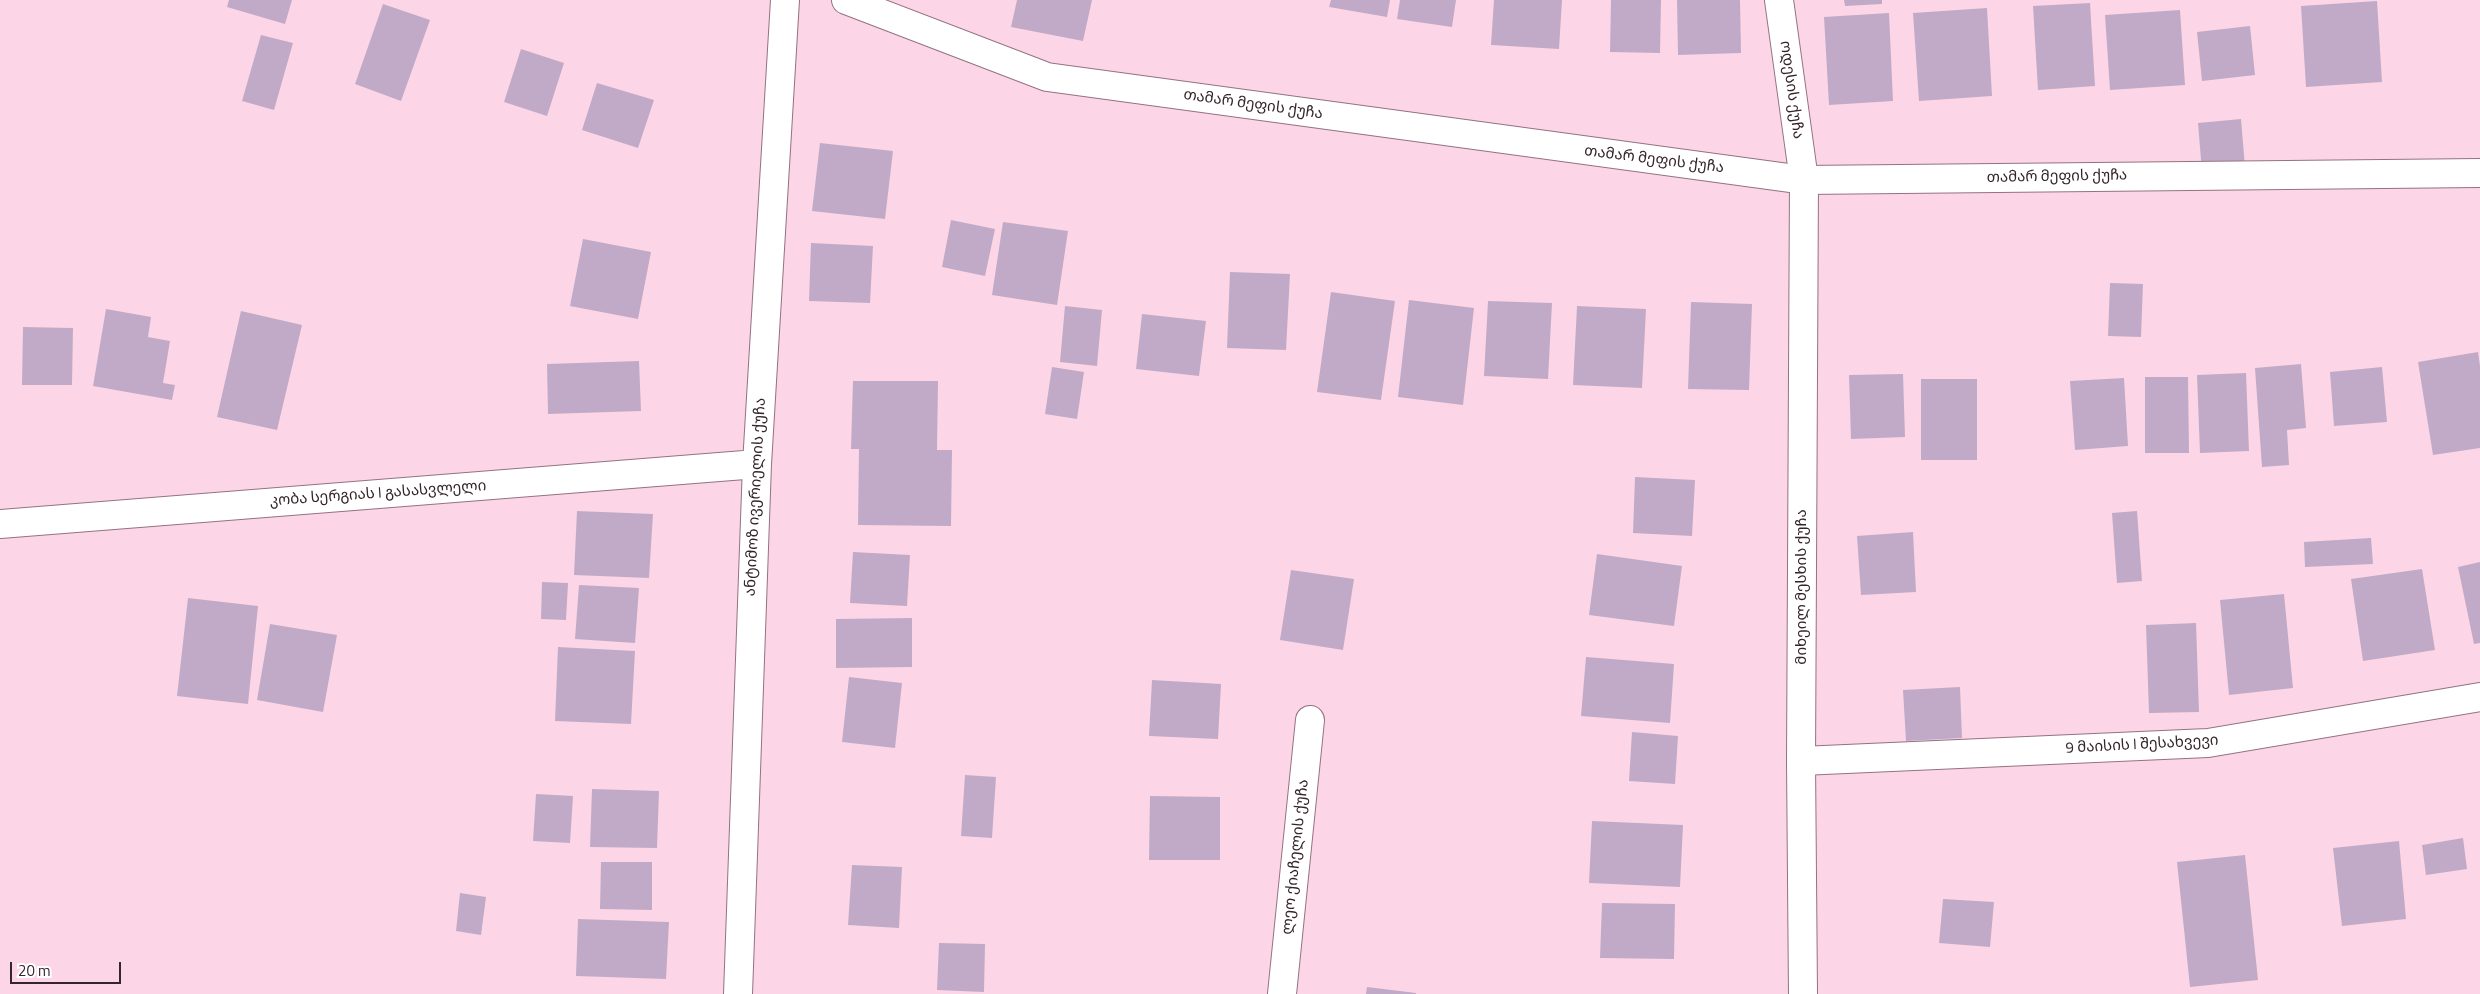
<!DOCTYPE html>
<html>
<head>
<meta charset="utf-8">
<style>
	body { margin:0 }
	#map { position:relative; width:2480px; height:994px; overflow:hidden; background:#fcd6e6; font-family:"Titillium Web",sans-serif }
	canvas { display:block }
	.scale { position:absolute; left:10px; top:962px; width:111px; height:22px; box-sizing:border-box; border:2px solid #33252b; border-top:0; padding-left:6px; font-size:15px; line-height:18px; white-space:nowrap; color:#33252b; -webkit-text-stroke:4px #fff; paint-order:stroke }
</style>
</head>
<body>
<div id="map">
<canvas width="2480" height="994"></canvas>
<div class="scale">20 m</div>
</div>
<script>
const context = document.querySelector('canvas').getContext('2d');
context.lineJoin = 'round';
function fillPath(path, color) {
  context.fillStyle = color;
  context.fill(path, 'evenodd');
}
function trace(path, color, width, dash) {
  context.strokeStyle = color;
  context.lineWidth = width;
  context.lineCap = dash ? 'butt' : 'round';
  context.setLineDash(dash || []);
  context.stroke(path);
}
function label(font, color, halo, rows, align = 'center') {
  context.font = font + ' "Titillium Web","Noto Sans Georgian",sans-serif';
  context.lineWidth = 4;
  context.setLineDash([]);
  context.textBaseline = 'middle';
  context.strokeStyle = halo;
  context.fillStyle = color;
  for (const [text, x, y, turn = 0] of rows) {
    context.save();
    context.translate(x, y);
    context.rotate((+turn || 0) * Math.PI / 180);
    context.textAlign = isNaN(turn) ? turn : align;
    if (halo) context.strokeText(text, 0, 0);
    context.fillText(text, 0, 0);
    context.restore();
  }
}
fillPath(new Path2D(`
	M229,0H292L285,24L227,7Z
	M1017,0H1092L1083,41L1011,27Z
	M1331,0H1390L1387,17L1329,7Z
	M1400,0H1456L1452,27L1397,19Z
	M1494,0H1562L1559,49L1491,45Z
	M1611,0H1661L1660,53L1610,52Z
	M1677,0H1740L1741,53L1678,55Z
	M1844,0H1882V4L1845,6Z
	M2377,1L2382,82L2306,87L2301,6Z
	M2090,3L2095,86L2038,90L2033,6Z
	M383,4L430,20L401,101L355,84Z
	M1987,8L1992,96L1919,101L1913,13Z
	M2180,10L2185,85L2110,90L2105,15Z
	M1889,13L1893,101L1829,105L1824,17Z
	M2250,26L2255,75L2202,81L2197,32Z
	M261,35L293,43L274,110L242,101Z
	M521,49L564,63L547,116L504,102Z
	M597,83L654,100L638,148L582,130Z
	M2241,119L2245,167L2202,172L2198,123Z
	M820,143L893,151L885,219L812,211Z
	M951,220L995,229L985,276L942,267Z
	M1003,222L1068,231L1057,305L992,295Z
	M583,239L651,252L638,319L570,306Z
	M811,243L873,246L870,303L809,301Z
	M1230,272L1290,274L1286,350L1227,348Z
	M2110,283L2143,284L2141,337L2108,336Z
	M1331,292L1395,301L1381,400L1317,392Z
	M1409,300L1474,308L1463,405L1398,397Z
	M1488,301L1552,303L1548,379L1484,376Z
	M1691,302L1752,304L1749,390L1688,389Z
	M1065,306L1102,310L1097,366L1060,362Z
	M1577,306L1646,309L1642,388L1573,385Z
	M106,309L151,317L148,337L170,341L163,383L175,385L172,400L93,386Z
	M241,311L302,325L277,430L217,417Z
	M1142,314L1206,321L1199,376L1136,369Z
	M23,327L73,328L72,385H22Z
	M2478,352L2480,366V448L2433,455L2418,362Z
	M639,361L641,411L548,414L547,364Z
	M2301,364L2306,428L2287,430L2289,465L2262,467L2255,368Z
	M1052,367L1084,372L1077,419L1045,414Z
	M2382,367L2387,422L2334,426L2330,372Z
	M2246,373L2249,451L2200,453L2197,375Z
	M1903,374L1905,437L1851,439L1849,375Z
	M2145,377H2188L2189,453H2145Z
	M2124,378L2128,446L2075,450L2070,381Z
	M1921,379H1977V460H1921Z
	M853,381H938L937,450H952L951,526L858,525L859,449H851Z
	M1635,477L1695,480L1692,536L1633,533Z
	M577,511L653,514L649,578L574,575Z
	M2137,511L2142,581L2117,583L2112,513Z
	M1913,532L1916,592L1861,595L1857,536Z
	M2371,538L2373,564L2305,567L2304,542Z
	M853,552L910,555L907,606L850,603Z
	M1597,554L1682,566L1674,626L1589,615Z
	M2480,562V643L2474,644L2458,567Z
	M2422,569L2435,650L2363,661L2351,579Z
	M1291,570L1354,579L1343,650L1280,640Z
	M542,582L568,583L566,620L541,619Z
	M579,585L639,588L635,643L575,639Z
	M2284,594L2293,688L2229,695L2220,600Z
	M188,598L258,606L248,704L177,696Z
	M912,618V667L836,668V619Z
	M2196,623L2199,712L2149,713L2146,625Z
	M270,624L337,635L323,712L257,700Z
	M558,647L635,651L631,724L555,721Z
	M1586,657L1674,664L1670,723L1581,716Z
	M849,677L902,683L895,748L842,742Z
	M1152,680L1221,684L1218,739L1149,736Z
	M1960,687L1962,738L1906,741L1903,690Z
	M1632,732L1678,736L1675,784L1629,781Z
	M965,775L996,777L992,838L961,836Z
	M592,789L659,791L657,848L590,847Z
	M536,794L573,796L570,843L533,841Z
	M1150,796L1220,797V860H1149Z
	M1592,821L1683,825L1680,887L1589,883Z
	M2463,838L2467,869L2426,875L2422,845Z
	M2399,841L2406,919L2342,926L2333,848Z
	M2245,855L2258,980L2190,987L2177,862Z
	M601,862H652V910L600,909Z
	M852,865L902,867L899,928L848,925Z
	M460,893L486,897L481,935L456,931Z
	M1943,899L1994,902L1990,947L1939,943Z
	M1602,903L1675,904L1674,959L1600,958Z
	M578,919L669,922L666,979L576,976Z
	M939,943L985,944L984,992L937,990Z
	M1367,987L1416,993V994H1366Z`), '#c1aac7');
const minor = new Path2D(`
	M1779,0L1804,180L1801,761L1803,994
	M0,524L757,464
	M1801,761L2208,743L2480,697
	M738,994L757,464L785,0
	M1282,994L1310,720`);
const tertiary = new Path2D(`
	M846,0L1047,77L1804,180L2480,173`);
trace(minor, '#947281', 30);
trace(tertiary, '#947281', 30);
trace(minor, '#fff', 28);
trace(tertiary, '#fff', 28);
label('15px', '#33252b', '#fff', [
	["ოდესის ქუჩა",1791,90,82],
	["თამარ მეფის ქუჩა",1253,105,8],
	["თამარ მეფის ქუჩა",1654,160,7],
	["თამარ მეფის ქუჩა",2057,177,-1],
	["კობა სერგიას I გასასვლელი",378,494,-4],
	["ანტიმოზ ივერიელის ქუჩა",756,497,-87],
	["მიხეილ მესხის ქუჩა",1802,587,-90],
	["9 მაისის I შესახვევი",2142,745,-3],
	["ლეო ქიაჩელის ქუჩა",1296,857,-84]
]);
</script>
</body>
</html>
